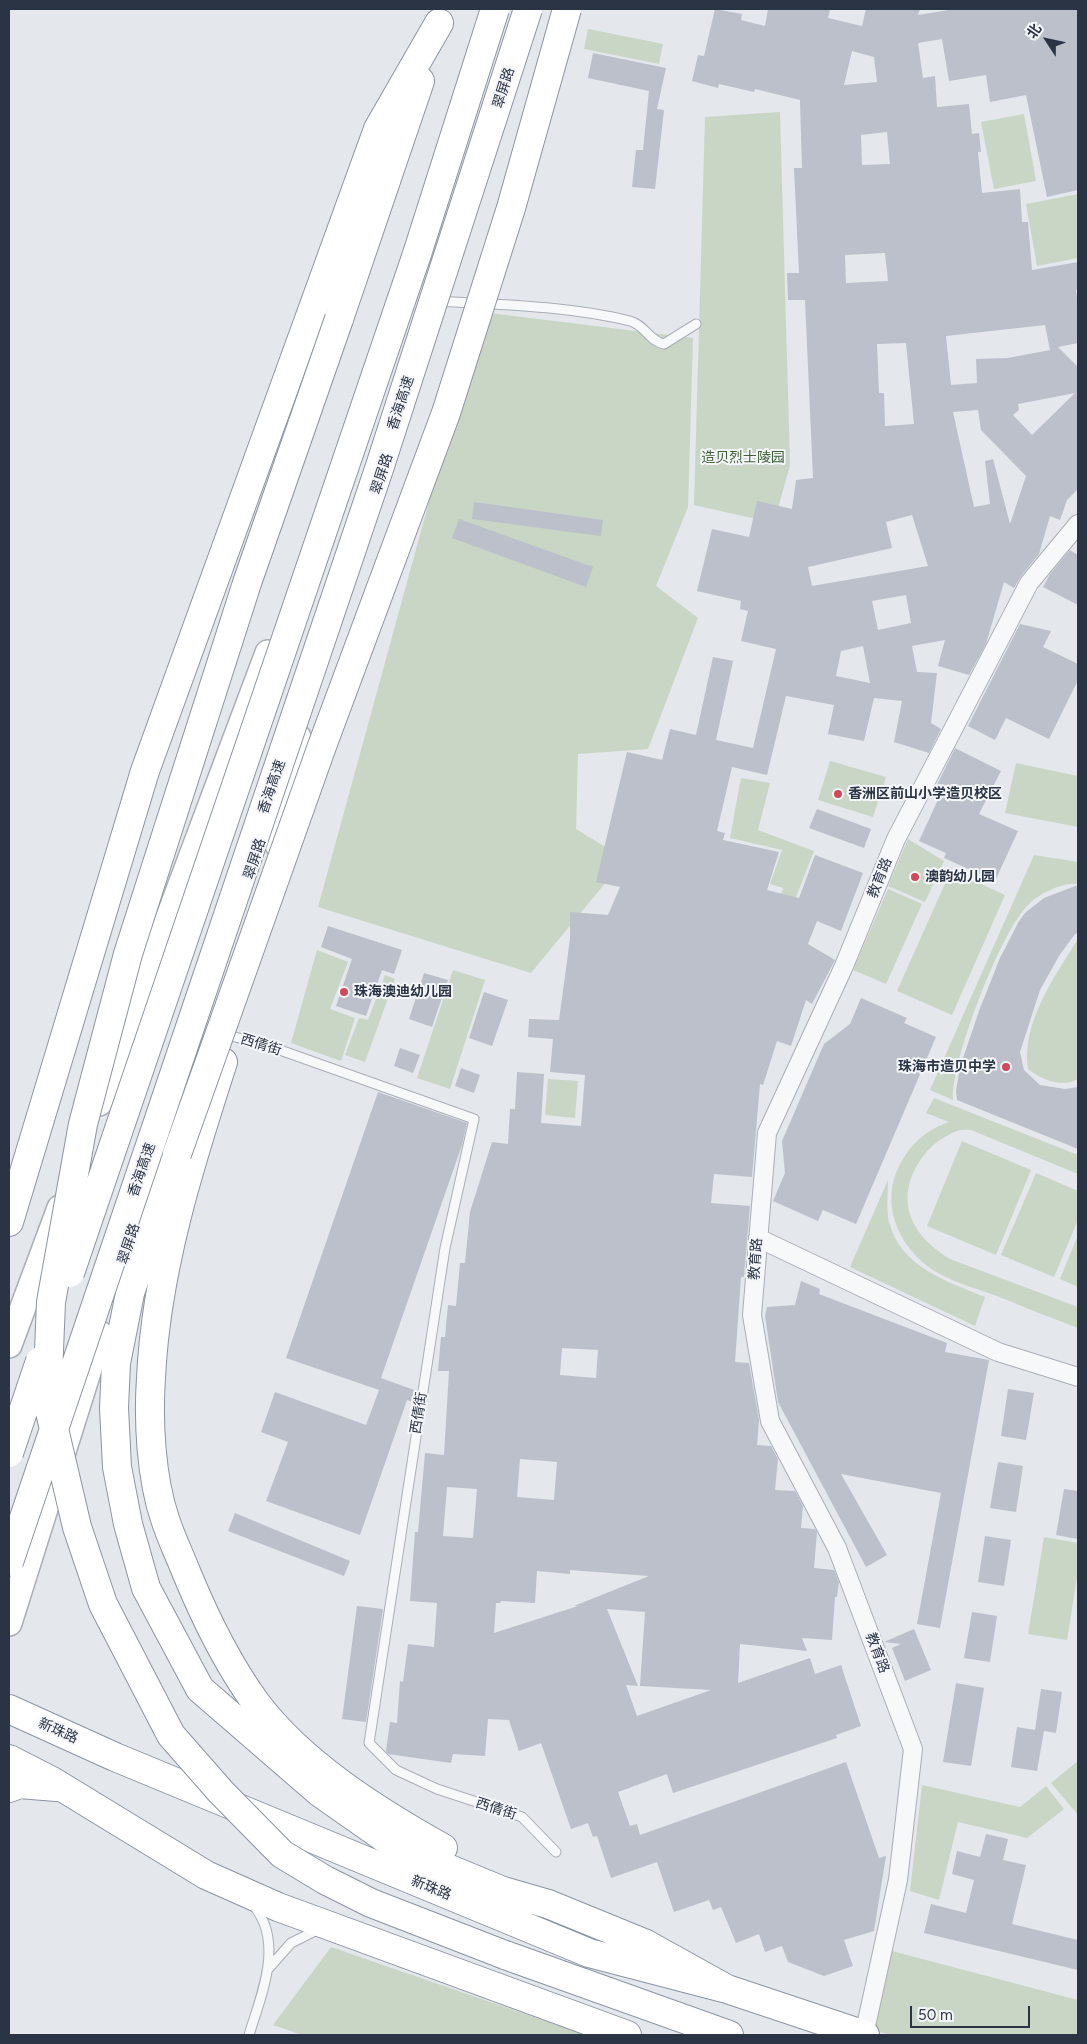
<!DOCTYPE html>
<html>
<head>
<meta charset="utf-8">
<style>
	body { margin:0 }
	#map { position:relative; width:1087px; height:2044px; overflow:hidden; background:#e4e7ec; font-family:Figtree,"Noto Sans SC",sans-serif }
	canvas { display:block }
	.frame { position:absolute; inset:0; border:10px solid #2b3445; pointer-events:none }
	.north { position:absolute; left:1022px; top:15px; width:50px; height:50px; -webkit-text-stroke:4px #f4f6f9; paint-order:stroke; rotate:305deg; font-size:14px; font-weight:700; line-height:20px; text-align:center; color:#2b3445 }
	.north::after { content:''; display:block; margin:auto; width:18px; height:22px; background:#2b3445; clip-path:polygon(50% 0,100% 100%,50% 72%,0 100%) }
	.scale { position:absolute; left:910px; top:2006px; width:120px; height:22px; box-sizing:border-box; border:2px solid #2b3445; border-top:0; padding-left:6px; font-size:15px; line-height:18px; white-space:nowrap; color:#2b3445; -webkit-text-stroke:4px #f4f6f9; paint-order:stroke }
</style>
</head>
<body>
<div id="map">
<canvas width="1087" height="2044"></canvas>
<div class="frame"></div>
<div class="north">北</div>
<div class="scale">50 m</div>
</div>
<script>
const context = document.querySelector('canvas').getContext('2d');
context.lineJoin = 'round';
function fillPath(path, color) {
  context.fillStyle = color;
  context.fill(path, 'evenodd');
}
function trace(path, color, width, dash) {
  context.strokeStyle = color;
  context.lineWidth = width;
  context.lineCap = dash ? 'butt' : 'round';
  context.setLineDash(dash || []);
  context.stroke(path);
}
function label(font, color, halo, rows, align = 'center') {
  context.font = font + ' Figtree,"Noto Sans SC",sans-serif';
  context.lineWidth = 4;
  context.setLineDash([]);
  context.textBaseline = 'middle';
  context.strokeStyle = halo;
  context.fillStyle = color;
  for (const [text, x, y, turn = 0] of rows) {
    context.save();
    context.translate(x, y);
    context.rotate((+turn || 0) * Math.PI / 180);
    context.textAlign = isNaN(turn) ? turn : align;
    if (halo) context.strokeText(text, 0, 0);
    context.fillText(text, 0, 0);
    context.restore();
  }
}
fillPath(new Path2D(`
	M588,29L663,44L659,64L584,49Z
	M780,112L790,465L774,523L694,505L705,117Z
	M1024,114L1036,181L994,189L981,122Z
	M1078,194V258L1037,266L1026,204Z
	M481,312L693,338L688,507L656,586L698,618L648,749L578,754L576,829L625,859L531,973L318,907Z
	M830,761L886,777L873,817L818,800Z
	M1016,763L1078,776V827L1005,813Z
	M741,778L770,783L758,830L814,851L789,915L776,912L783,888L770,884L782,850L730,838Z
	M908,839L944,861L925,902L888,886Z
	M1034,855L1078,862V884C1062,882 1038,894 1027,906C1000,934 951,1060 953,1100L930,1090Z
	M951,870L1005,895L952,1015L897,991Z
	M888,889L922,904L886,984L853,970Z
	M1078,939V1079C1061,1088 1042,1080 1028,1069C1021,1023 1055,976 1078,939Z
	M317,950L348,962L330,1009L355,1018L341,1061L291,1043Z
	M453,970L485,980L450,1089L417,1078Z
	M385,975L395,979L365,1062L345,1055L359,1018L368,1020Z
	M548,1079L578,1081L575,1118L545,1115Z
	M934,1098L1078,1155V1174L971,1130C961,1128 954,1132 945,1137C933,1143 923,1155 916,1167C895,1206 915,1238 950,1259L1078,1307V1328C1051,1318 1024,1307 997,1296C978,1289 958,1284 940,1274C907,1257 883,1217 894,1179C903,1151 922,1131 949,1122L926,1113Z
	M962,1141L1031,1170L996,1255L927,1226Z
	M1036,1173L1078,1191V1220L1054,1277L1001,1255Z
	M888,1180C888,1194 886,1209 889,1222C900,1267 948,1282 985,1297L975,1326L850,1267Z
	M1078,1235V1287L1060,1279Z
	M1044,1537L1078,1543V1571L1067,1640L1028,1634Z
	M1078,1761V1815L1051,1783Z
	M922,1785L1020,1807L1046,1786L1064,1809L1027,1838L958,1822L939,1900L910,1891Z
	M331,1947L586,2035H302L273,2025Z
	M892,1951L1078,2000V2035H891L872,2030Z`), '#c9d6c5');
fillPath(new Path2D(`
	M715,9L742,14L741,20L765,26L768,9H830L828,18L862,26L866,9H920L918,15L955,9H1078V190L1047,197L1026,95L990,102L986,75L949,81L942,39L918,43L923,78L935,76L937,107L969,104L972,134L979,133L981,152H978L982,193L1020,189L1022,222H1028L1032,270L1078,262V289L1076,290L1078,305V343L1058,347L1078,367V489L1067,500L1060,520L1050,516L1039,554L1021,576L1014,588L1004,582L986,644L969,675L938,666L945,640L912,646L917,672L937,673L931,723L941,729L929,753L894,742L902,701L874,698L864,741L828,734L834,705L786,696L767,775L732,767L717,831L725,833L723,840L779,852L767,890L799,898L815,855L863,873L841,931L817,921L808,944L835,960L812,1004L806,1000L791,1046L777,1041L763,1085L760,1084L752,1177L714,1174L711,1203L750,1206L744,1277H741L735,1362L749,1363L759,1420L757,1445L771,1446L778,1459L775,1490L795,1491L803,1506L801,1528L815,1529L817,1532L814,1568L834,1570L839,1582L837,1597H835L832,1640L802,1638L807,1651L740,1644L738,1683L810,1658L815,1674L841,1665L861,1726L836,1735L837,1738L673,1793L667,1774L618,1792L630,1826L637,1824L640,1835L846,1762L879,1858L886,1856L874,1931L844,1940L853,1966L824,1976L788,1962L782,1946L765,1952L759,1934L736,1943L721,1907L713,1910L709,1900L674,1912L657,1862L611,1878L597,1836L593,1837L588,1823L571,1829L541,1743L519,1751L509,1720L488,1719L485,1756L453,1754L451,1763L388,1754L386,1751L390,1722L397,1723L400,1681L403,1682L408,1644L434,1647L437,1603L410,1601L415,1532H418L425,1453L444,1455L449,1371H438L441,1337H445L448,1305L456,1306L460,1263H465L470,1212L492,1142L508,1144L510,1109H515L517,1072L544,1074L541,1123L581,1126L585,1075L550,1072L553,1039L528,1037L529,1019L559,1020L570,939V912L608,915L620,887L596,882L627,752L662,760L670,729L696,735L713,657L733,661L716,740L753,748L776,649L741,641L748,611L740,609L741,601L697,591L712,529L749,537L757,501L792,509L796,480L813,478L805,300H788L787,273H799L794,168H802L800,100L755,89L754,92L719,84L718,88L692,81L698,55L704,56ZM852,51L874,57L877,82L844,85ZM887,132L890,164L862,165L861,135ZM885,253L888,281L846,283L845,255ZM1045,325L1050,350L1008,358L976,359L977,383L951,385L946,336ZM906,343L914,424L885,426L884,393H879L877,344ZM1075,393L1032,435L1013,415L1019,410L1018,404ZM978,410L981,430L1026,476L1010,524L993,459L985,461L990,504L974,507L953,412ZM912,515L928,566L812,586L808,567L892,548L886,522ZM906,595L911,623L878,630L872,601ZM863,646L870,683L836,676L841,651ZM562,1348L598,1350L596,1378L560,1375ZM520,1459L557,1462L554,1500L517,1497ZM447,1487L477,1489L473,1538L443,1536ZM570,1570L649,1576L574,1606H578L494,1633L496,1603H500L501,1601L535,1603L537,1571L570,1574ZM607,1609L645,1612L640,1686L711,1690L637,1716L626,1685L638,1686Z
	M593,53L666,68L657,109L664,110L655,189L632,187L636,150H643L649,91L588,78Z
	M474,502L603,520L601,536L472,519Z
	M459,519L593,567L586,587L452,538Z
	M1070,550L1078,555V605L1043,587L1050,574Z
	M1020,624L1051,631L1043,647L1078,664V680L1049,739L1006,718L995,740L968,726Z
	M955,748L1001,771L979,814L1018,831L995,881L944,858L946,853L919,841L942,791L936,787Z
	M817,809L871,829L864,848L809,828Z
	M1078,885V933L1075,934L1059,956L1040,990L1020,1052L1024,1070L1040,1085L1065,1089L1078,1087V1149L957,1100L956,1091L960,1067L979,1011L1000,958L1019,921L1026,912L1044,898Z
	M328,926L402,950L394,974L382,970L366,1016L336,1006L352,959L321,947Z
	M424,973L448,980L432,1027L409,1019Z
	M484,992L508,1000L492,1046L469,1038Z
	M861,998L907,1018L904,1023L936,1037L856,1224L823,1210L818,1221L773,1201L785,1173L782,1141L824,1044L850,1024Z
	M400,1048L420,1055L413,1073L394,1066Z
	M461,1068L480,1075L474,1093L455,1086Z
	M378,1092L467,1123L462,1145L381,1378L417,1391L413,1402L407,1400L360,1535L266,1501L288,1442L261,1432L275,1392L366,1425L379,1390L286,1358Z
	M801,1281L820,1289L819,1294L947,1343L945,1352L989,1360L940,1628L917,1624L941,1493L841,1474L887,1555L866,1567L778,1402L765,1316L767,1307L795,1305Z
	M1008,1389L1034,1393L1026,1440L1001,1436Z
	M998,1462L1023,1466L1016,1512L990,1508Z
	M1064,1489L1078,1491V1539L1056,1535Z
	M235,1513L350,1561L344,1576L228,1531Z
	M985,1536L1011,1540L1004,1586L978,1582Z
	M357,1606L383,1609L366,1722L342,1719Z
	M972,1612L997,1616L990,1662L964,1658Z
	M914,1629L931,1670L905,1681L892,1648L901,1644L884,1642Z
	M956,1683L984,1688L971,1766L943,1762Z
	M1041,1689L1062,1692L1056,1733L1044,1731L1037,1771L1011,1767L1017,1727L1035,1730Z
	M986,1834L1008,1839L1003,1860L1026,1865L1012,1924L1078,1940V1970L924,1933L931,1904L966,1913L974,1880L952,1874L957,1851L980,1857Z`), '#bbc0ca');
const lane = new Path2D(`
	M439,301C501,305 570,306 630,321C645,325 649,341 664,344L696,324
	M231,1036L263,1044L474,1119L445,1248L369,1743L396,1770L437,1789L522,1817L556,1852
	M269,1968L291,1943L319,1929
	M249,2035C261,1995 285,1942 253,1905`);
const street = new Path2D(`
	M758,1238L998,1352L1078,1377
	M864,2035L898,1880L913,1749L837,1548L770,1421L752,1315L767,1133L844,966L896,839L1029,583L1078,524`);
const secondary = new Path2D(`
	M278,845L298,737
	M99,1103L268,653
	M9,1345L60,1208
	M9,1623L100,1334`);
const highway = new Path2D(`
	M339,319L420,81
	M223,1062C190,1164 156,1270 151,1378C148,1421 151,1478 165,1519C171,1538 180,1556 187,1574C206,1620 227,1663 256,1703C302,1764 377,1811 443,1848
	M177,1154L130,1293L116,1363L114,1408L117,1467L128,1524L146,1588L200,1689L319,1792L383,1837L423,1858L503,1891L548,1904L646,1944L727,1989
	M9,1222L145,771L378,129L439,23
	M9,1709L115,1757L589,1953L727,1989L865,2035
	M9,1759L52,1781L206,1875L278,1907L627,2035
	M9,1788L20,1784L56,1787
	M505,1955L729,2035`);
trace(lane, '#a9aeb7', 11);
trace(street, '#a9aeb7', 20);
trace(secondary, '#a9aeb7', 28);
trace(highway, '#8b94a3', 30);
trace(lane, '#f7f8fa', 9);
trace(street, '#f7f8fa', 18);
trace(secondary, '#fff', 25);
trace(highway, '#fff', 28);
const highwayBridge = new Path2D(`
	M339,319L247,583L128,954L83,1124L51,1302L47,1399L77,1527L103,1604L171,1735L221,1792L282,1854L325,1880L371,1903L505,1955
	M177,1154L322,746L446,413L511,208L567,9
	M70,1273L417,254L495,9
	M9,1453L40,1361
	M9,1562L379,469L528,9`);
trace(highwayBridge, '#8b94a3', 30, []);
trace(highwayBridge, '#fff', 28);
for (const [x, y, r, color] of [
	[838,794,5,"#d1495b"],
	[915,877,5,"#d1495b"],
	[344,992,5,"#d1495b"],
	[1006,1067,5,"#d1495b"]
]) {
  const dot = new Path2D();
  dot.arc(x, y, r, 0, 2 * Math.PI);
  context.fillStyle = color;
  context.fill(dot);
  trace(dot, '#f4f6f9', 2);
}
label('14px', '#2b3445', '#f4f6f9', [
	["翠屏路",504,88,-73],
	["香海高速",401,403,-72],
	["翠屏路",382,474,-72],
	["香海高速",272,787,-71],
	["翠屏路",255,859,-72],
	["教育路",880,878,-68],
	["西倩街",261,1045,17],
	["香海高速",142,1170,-71],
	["翠屏路",129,1244,-72],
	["教育路",756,1259,-86],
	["西倩街",419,1413,-81],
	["教育路",877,1653,69],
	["新珠路",58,1731,24],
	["西倩街",496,1809,18],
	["新珠路",431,1888,22]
]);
label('14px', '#3f6138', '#f4f6f9', [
	["造贝烈士陵园",743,458]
]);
label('bold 14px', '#2b3445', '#f4f6f9', [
	["香洲区前山小学造贝校区",848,794],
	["澳韵幼儿园",925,877],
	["珠海澳迪幼儿园",354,992],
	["珠海市造贝中学",996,1067,"right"]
], 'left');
</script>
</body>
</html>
